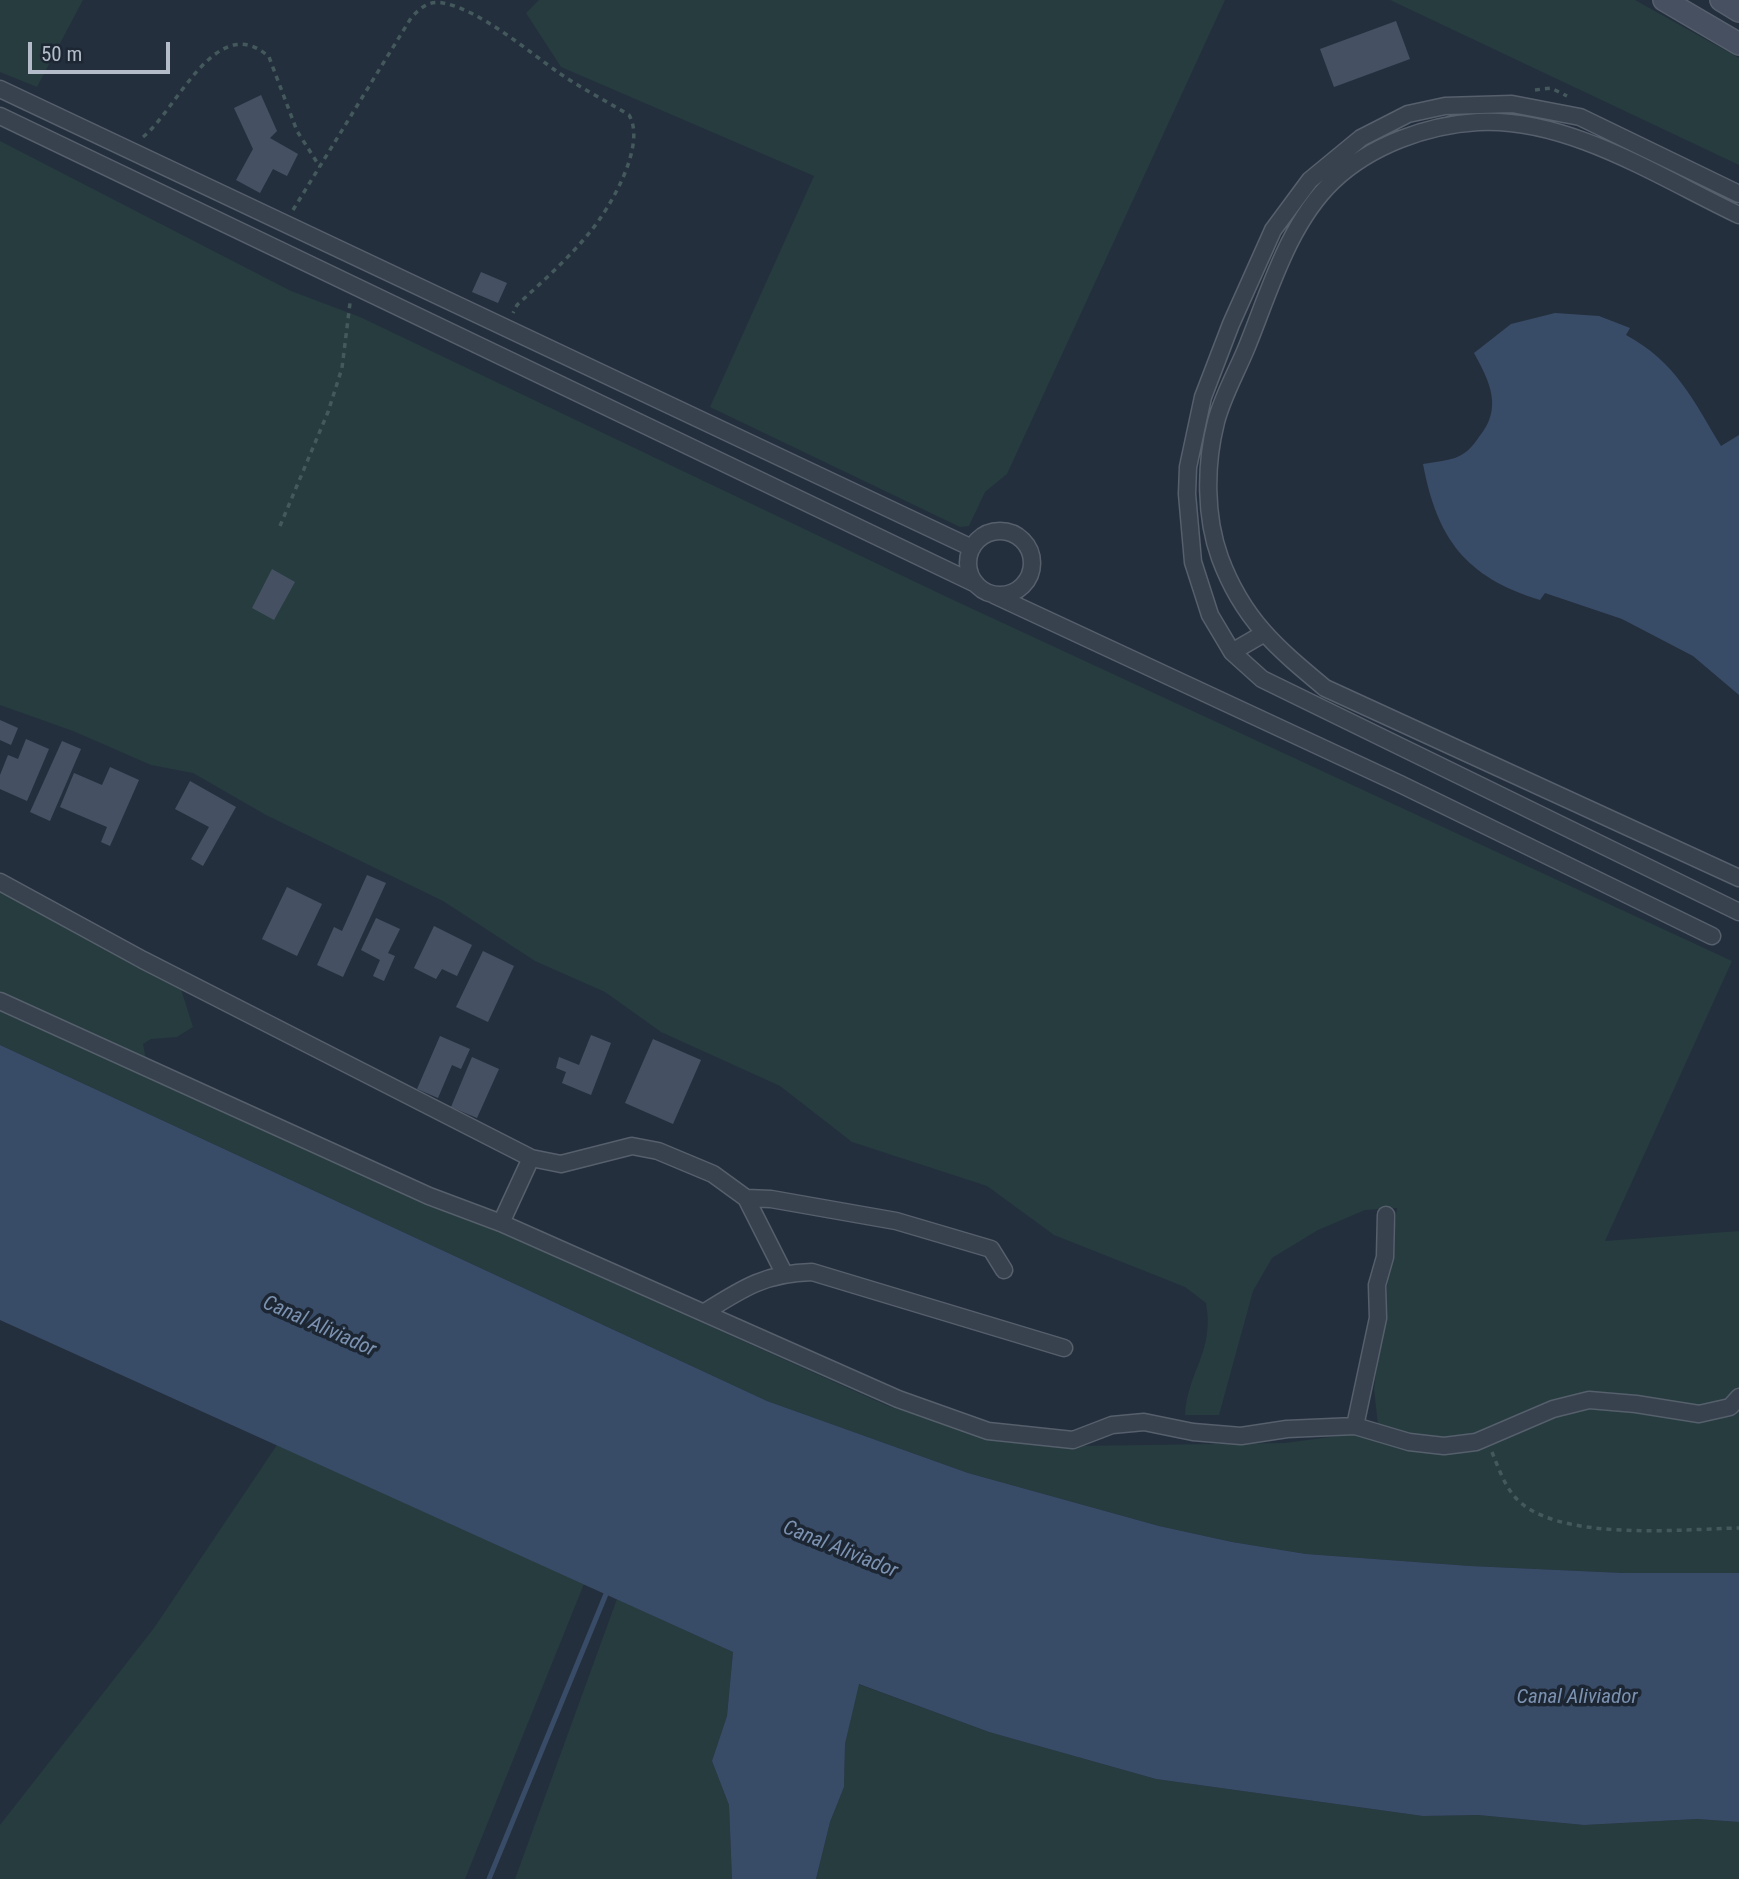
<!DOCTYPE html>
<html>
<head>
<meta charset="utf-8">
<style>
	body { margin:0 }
	#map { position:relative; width:1739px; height:1879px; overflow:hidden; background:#242f3e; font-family:"Roboto Condensed",sans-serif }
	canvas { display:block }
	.scale { position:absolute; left:28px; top:42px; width:142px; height:32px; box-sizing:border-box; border:4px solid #b4bcc9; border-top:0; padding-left:9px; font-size:21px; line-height:24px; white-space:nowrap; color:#b4bcc9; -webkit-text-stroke:5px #1d2633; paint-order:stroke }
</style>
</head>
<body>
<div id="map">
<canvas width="1739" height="1879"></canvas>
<div class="scale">50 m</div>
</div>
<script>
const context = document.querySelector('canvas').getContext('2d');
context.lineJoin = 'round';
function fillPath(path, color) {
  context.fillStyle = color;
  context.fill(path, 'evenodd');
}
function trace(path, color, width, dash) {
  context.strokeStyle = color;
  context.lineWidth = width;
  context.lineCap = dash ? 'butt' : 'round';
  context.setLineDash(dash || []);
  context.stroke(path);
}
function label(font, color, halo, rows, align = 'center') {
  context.font = font + ' "Roboto Condensed",sans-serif';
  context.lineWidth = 7;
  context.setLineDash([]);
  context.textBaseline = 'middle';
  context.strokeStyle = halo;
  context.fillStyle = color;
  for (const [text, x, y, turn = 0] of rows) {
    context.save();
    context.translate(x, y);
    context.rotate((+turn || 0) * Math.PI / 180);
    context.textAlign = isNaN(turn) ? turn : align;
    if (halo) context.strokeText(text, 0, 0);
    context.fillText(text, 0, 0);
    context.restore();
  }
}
fillPath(new Path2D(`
	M0,0H83L37,87L0,72Z
	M539,0H1225L1007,474L985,492L969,526L960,527L710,407L814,176L561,67L526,13Z
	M1390,0H1635L1739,58V165Z
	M0,141L291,291L360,317L949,598L1732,961L1605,1241L1739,1231V1573H1623L1470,1566L1306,1554L1232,1542L1159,1526L968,1473L767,1401L0,1045V889L180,986L193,1027L177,1037L151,1039L143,1044L149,1075L888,1406L988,1438L1074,1446L1285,1443L1367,1432L1378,1425L1374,1389L1397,1208L1365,1210L1318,1230L1272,1258L1253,1291L1219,1415H1185C1187,1372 1215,1352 1206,1303L1185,1287L1054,1235L987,1186L852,1142L780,1086L661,1032L605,992L535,961L443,901L266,815L193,773L151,765L73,731L0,705Z
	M277,1445L584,1584L465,1879H0V1825L154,1628Z
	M617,1599L733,1652L727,1716L712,1761L729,1805L732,1879H515Z
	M858,1684L989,1732L1156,1779L1423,1816L1478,1815L1584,1825L1697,1819L1739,1822V1879H816L830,1822L844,1787L845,1744Z`), '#263c3f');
fillPath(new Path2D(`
	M1555,313L1599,316L1630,328L1626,335C1676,362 1693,400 1721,446L1739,435V695L1693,656L1622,619L1545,593L1540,600C1465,577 1437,538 1423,464C1433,462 1445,461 1455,458C1466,454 1473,446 1479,437C1503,408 1490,382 1474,353L1511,324Z
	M0,1045L767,1401L968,1473L1159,1526L1232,1542L1306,1554L1470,1566L1623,1573H1739V1822L1697,1819L1584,1825L1478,1815L1423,1816L1156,1779L989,1732L859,1684L845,1744L844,1787L830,1822L816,1879H732L729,1805L712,1761L727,1716L733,1652L0,1320Z`), '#394c67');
trace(new Path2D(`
	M489,1879L606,1594`), '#394c67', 5);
fillPath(new Path2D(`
	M1396,21L1410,59L1334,87L1320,49Z
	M261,95L277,131L270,138L298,154L287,176L273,169L260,193L236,180L253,149L234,108Z
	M481,272L507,283L498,303L472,292Z
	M272,569L295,582L274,620L252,608Z
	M0,720L18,728L11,745L0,740Z
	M26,739L49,749L27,801L0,789V775L8,755L18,759Z
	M62,741L81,749L50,821L30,812Z
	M110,767L139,780L110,846L101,842L107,827L60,807L74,773L102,785Z
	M190,781L236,807L203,866L191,859L209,827L175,809Z
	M367,875L386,883L343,977L317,965L334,927L342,931Z
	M287,887L322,904L297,956L262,939Z
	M376,918L400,929L388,953L395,956L384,981L373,976L380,960L361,950Z
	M434,926L472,945L457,976L442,969L436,979L414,968Z
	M483,951L514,966L488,1022L456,1007Z
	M591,1035L611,1043L591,1095L562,1083L566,1072L556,1068L559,1057L579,1065Z
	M440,1036L470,1049L461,1069L452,1065L438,1098L417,1089Z
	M653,1039L701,1060L673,1124L625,1103Z
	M472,1057L499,1069L477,1118L451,1107Z`), '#455162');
const minor = new Path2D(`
	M0,89L972,548
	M0,116L976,584
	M1739,194L1580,117L1512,104L1445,106L1408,114L1361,138L1310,180L1273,230L1231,324L1203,397L1188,467L1187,494L1193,562L1210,615L1232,652L1262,679L1739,912
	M1739,215C1659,177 1568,117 1478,122C1427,125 1371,145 1333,181C1288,224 1269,293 1246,349C1236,373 1222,398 1216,422C1205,465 1205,517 1220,558C1243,620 1277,648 1325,688L1739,878
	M968 563a32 32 0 1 1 64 0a32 32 0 1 1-64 0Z
	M994,595L1400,784L1712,936
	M1232,652L1263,634
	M0,882L143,960L531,1158L501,1223
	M0,1001L429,1196L501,1223L898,1399L988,1431L1073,1440L1112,1425L1144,1422L1193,1432L1241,1436L1287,1429L1355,1426L1409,1442L1444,1446L1476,1442L1553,1409L1589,1400L1636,1404L1699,1414L1730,1407L1739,1397
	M531,1158L561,1164L632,1146L658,1151L713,1174L746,1198L771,1199L896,1221L991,1249L1004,1270
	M746,1198L784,1273
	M705,1312C743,1288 766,1273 812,1272L1064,1348
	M1355,1426L1378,1318L1377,1285L1385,1257L1386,1215`);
const secondary = new Path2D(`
	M1664,0L1739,44
	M1721,0L1739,11`);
trace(minor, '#565f6c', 19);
trace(secondary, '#565f6c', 24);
trace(new Path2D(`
	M1535,90L1551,88L1567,96
	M143,137C177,110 217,9 269,57L297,131L320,167
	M293,210L411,18C420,8 429,0 443,3C480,10 528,51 559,73C581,88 606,101 629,115C647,145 610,208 590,232C569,258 542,282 517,305L513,313
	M280,526L328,412L342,368L350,303
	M1492,1452C1498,1467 1504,1484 1514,1496C1553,1543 1683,1529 1739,1528`), '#44595c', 3.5, [5, 5]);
trace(minor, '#38414e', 16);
trace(secondary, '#465061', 21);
label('italic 21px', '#7c92b1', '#1d2633', [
	["Canal Aliviador",319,1327,24],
	["Canal Aliviador",840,1550,22],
	["Canal Aliviador",1577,1698]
]);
</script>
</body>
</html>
